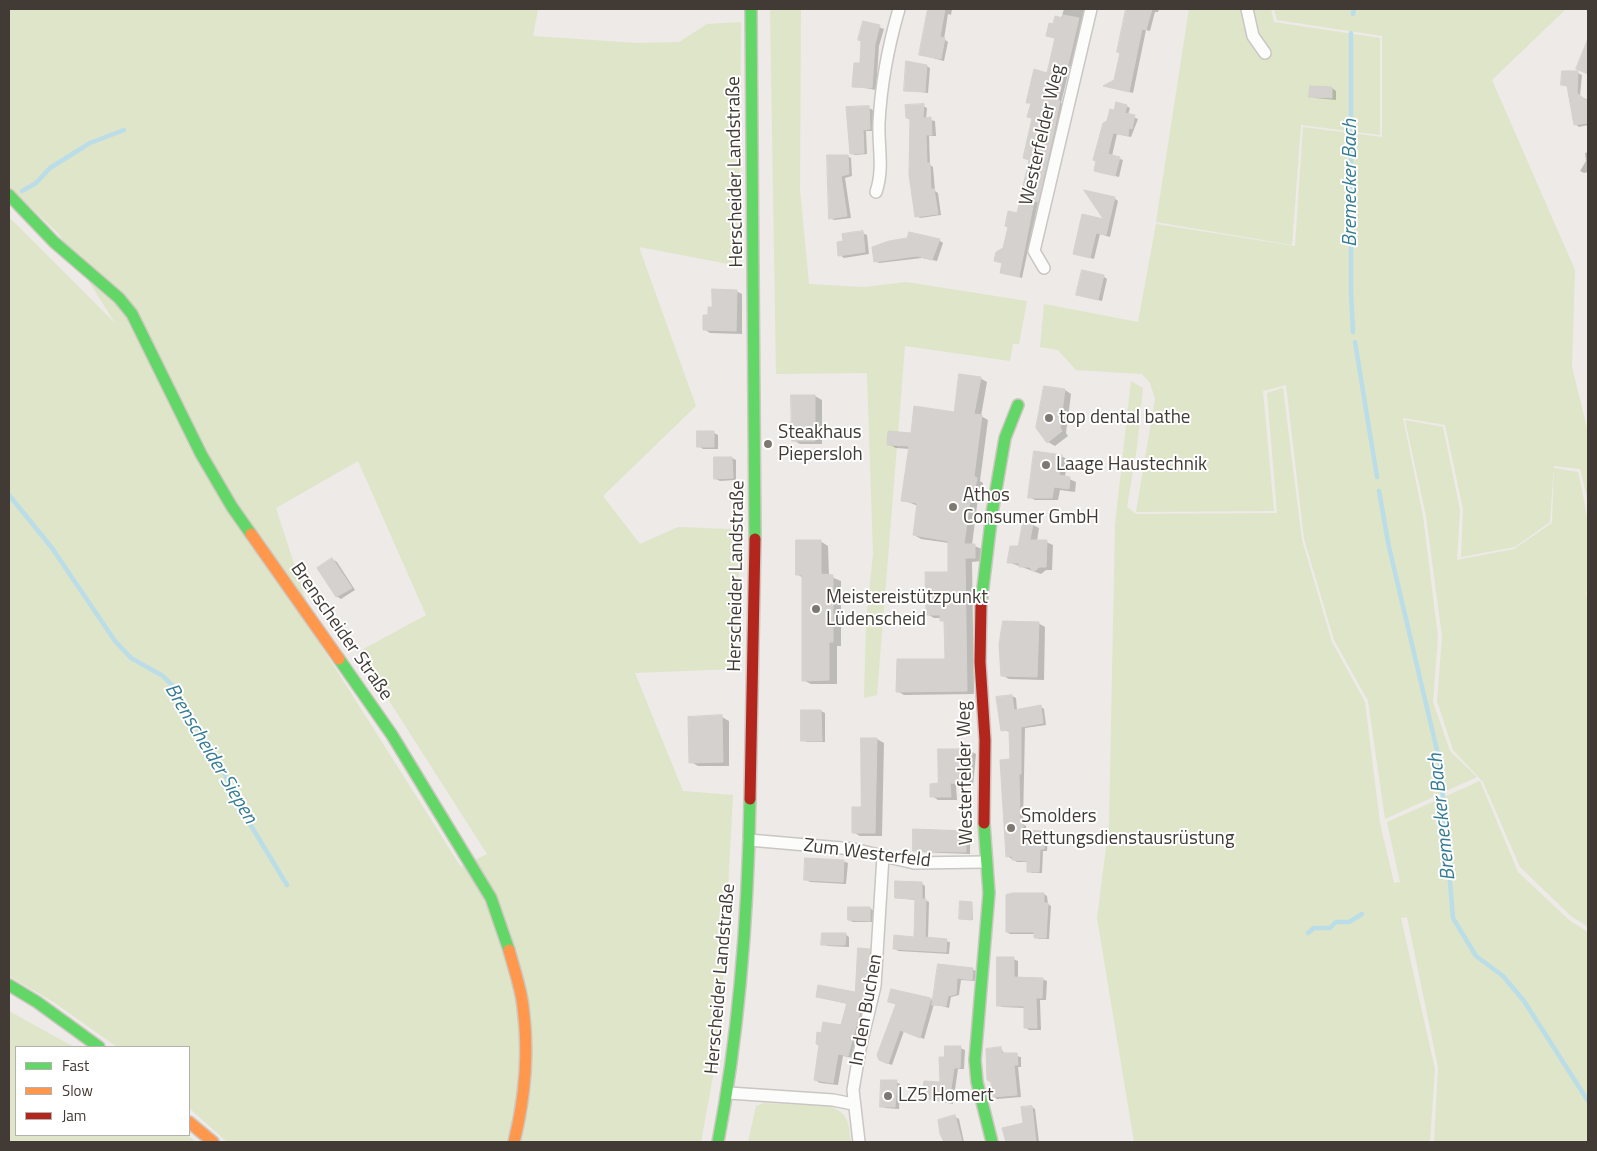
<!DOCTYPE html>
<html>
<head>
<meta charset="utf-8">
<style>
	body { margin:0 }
	#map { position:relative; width:1597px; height:1151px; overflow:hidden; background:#edeae7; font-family:"Titillium Web",sans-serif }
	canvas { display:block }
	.frame { position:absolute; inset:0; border:10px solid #423a34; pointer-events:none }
	.legend { position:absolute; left:15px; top:1046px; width:175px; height:90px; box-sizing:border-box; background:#fff; border:1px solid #b3b0ae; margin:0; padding:6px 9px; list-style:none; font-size:15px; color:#423a34 }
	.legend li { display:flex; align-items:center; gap:10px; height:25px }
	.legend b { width:25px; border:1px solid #b3b0ae }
</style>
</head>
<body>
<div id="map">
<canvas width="1597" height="1151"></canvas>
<div class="frame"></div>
<ul class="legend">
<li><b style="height:6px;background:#63d668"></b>Fast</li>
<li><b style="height:6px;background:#ff974d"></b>Slow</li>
<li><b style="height:6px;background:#b3261e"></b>Jam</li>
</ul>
</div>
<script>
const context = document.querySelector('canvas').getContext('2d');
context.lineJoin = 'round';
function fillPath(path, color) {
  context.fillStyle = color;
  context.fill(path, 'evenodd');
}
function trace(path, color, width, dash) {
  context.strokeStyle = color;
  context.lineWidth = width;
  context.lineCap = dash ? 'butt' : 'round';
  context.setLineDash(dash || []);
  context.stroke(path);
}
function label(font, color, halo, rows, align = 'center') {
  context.font = font + ' "Titillium Web",sans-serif';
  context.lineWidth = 4;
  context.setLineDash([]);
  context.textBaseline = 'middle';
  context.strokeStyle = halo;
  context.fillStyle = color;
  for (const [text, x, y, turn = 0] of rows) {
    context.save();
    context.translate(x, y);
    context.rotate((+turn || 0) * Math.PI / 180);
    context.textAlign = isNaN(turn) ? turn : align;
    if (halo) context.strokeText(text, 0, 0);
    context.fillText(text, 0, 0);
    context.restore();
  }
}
fillPath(new Path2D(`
	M9,9H538L533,36L637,43L679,42L707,24L741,22L739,266L639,247L696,406L603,496L640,544L678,527L729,529L735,526L739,575L735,669L635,673L683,791L733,795L720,1038L701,1142H227L189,1108V1047H117L55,1003L9,976V217L115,323L58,233L9,187ZM358,461L426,615L358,652L487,854L461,867L320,644L276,508Z
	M770,9H801L800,190L809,284L864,287L906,282L1027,301L1019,344H1013L1010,361L905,346L877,695L864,698L866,622L873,554L867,373L776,374Z
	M1189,9H1271L1274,22L1380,38V135L1301,125L1292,245L1156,222Z
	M1274,9H1566L1492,80L1575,270L1572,367L1588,432V501L1580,469L1554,466L1550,522L1515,547L1461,557L1463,509L1445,425L1403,418L1423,516L1438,637L1433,702L1450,751L1477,777L1385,819L1368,701L1334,640L1304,539L1286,385L1263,391L1274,511L1136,512L1155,399L1150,383L1142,374L1076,370L1058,350L1040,347L1044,304L1138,322L1156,224L1295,246L1303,127L1382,137V36L1277,20Z
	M1131,381L1143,388L1137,447L1127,507L1136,514L1277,513L1267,393L1283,388L1302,540L1332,642L1365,702L1380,823L1394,883L1400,882L1387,822L1480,781L1518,872L1569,920L1588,932V1142H1434L1438,1067L1407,917L1401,918L1435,1069L1430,1142H1134L1097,918L1109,824L1115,525Z
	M1405,420L1443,427L1460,510L1457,560L1514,549L1552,523L1554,468L1578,472C1587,511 1595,554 1586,594L1588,598V927L1571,916L1520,867L1483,782L1453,750L1437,701L1442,636L1426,516Z
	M9,1011L74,1047H16V1135H187L196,1142H9Z
	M764,1103L830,1106C850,1115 848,1122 851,1142H748L756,1106Z`), '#dfe5c9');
fillPath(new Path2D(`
	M928,9H952L951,15L948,14L944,39L948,42L944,61L921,55Z
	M1064,9H1085L1072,67L1070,66L1061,103L1064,105L1042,204L1038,203L1022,278L1002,272L1004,249L1018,215L1030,160L1024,158L1033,119L1029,116L1032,104L1028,102L1048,74L1056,39L1048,36L1061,19Z
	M1128,9H1159L1158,12H1155L1150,31L1146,30L1133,93L1106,86L1115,80L1121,53L1118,51Z
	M864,22L884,29L879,46L876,90L853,86L861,64Z
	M926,66L930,68L928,93L905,90Z
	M1578,73L1582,75L1580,96L1588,100V125L1579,127L1575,124L1569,87L1562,84Z
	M1311,87L1332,88L1336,91V100L1315,98L1311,96Z
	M923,106L927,108L926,119L935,121L936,136H929L930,165L933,167L935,191L938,193L941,215L920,218L917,216L909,152H911V120L907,118Z
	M1126,106L1130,108L1128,115L1138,119L1131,137L1117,134L1112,156L1123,160L1119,177L1099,172L1095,170L1115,112Z
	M869,108L873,110L874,131H866L867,154L855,155L851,153Z
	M1588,152V172L1584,173L1580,171L1586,161L1585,153Z
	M847,156L851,158L852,176L845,178L851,218L834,220L830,218L829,157Z
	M1114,198L1118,201L1110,237L1100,234L1094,259L1074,253L1106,221Z
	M862,233L867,235L869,254L844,258L840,255L845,242Z
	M939,240L943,243L937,261L922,258L879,263L875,261Z
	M1103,276L1107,279L1102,301L1078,295Z
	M736,291L742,294V334L710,333L704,329L713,309Z
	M980,378L987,382L981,416L988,420L980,481L983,483L982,491L979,490L972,545L982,549V561L972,562L974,694L904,695L897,691L946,660V623L942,618H934L927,614L950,573L949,543L921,539L914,535L918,506L903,500L910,449L896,448L888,444L955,413Z
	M1065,390L1071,394L1066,433L1068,436L1055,446L1048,442Z
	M815,396L822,400V444H800L793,440Z
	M699,433H714L718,435V449H703L699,446Z
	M1061,456L1067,459L1065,477L1076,482L1075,492L1060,490L1058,500H1035L1029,497Z
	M732,458L736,460V480L720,481L716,479Z
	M1033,525L1039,528L1037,541L1046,542L1053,545L1052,570H1046L1041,574L1008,562Z
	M820,541L828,546L829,576L841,581V646H837V684H811L803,680V578L797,574Z
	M332,559L337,562L355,590L341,599L336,596Z
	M1038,623L1045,627L1044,680L1009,679L1002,675Z
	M1012,696L1016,698L1017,710L1041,707L1044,709L1046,725L1025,728L1023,824L1026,826V832L1048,835L1047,851H1043L1042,873H1032L1028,871V862H1017L1007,856L1011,732L1002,730L997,698Z
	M821,711L825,713V742H807L803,740Z
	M722,717L729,721V766H698L691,762Z
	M877,739L884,743L882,836H860L853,832L863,809Z
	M969,750L976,754L973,786H956L957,800H938L932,796L939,785Z
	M966,832L970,835V854L918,852L914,850Z
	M843,861L848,863L846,884L810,882L805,879Z
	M921,883L925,886V900L929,902L928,939L950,942L949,954L898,951L895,948L915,938L916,900L896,898Z
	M1044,894L1047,896L1048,904L1051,906L1049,939H1039L1036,937V934H1010L1007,932Z
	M972,903L973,920L961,919Z
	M870,908L874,911L873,922H853L849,920Z
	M845,934L849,937V947L827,946L823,944Z
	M869,950L875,953L873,986L853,1058L843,1056L838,1085L820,1083L815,1080L820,1046L817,1044L822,1034L842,1026L848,1004L817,997L856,993Z
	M1013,959L1018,961V979H1042L1047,981L1046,1000H1040L1041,1030H1029L1025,1027V1008L1002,1007L998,1005Z
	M939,965L972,969L976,971L975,981L961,980L959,995L951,997L949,1008L934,1004L924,1039L904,1031L892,1065L884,1062L897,1005L889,1001L931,999L934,1001Z
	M960,1048L965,1050L964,1069H958L953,1104L923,1098L941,1083L946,1058Z
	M1001,1049L1005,1054L1021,1057V1067H1018L1021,1097L997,1099L993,1096Z
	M896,1082L900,1084L899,1109L885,1108L881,1106Z
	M1032,1107L1035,1109L1039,1142H1007L1004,1129L1025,1124Z
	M955,1117L959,1119L964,1142H944L941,1134Z`), '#0003');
trace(new Path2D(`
	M1353,14L1354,9
	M1351,33V292L1353,332
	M22,191L36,183L50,168L90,143L124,130
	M1355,342L1377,477
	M1379,491L1389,547L1440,763L1453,918L1476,956L1503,976L1524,1001L1588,1101
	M9,495L52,548L115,641L131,658L163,676L173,686L224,772L236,801L287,885
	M1308,933L1314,928H1330L1336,922H1349L1362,914`), '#badde8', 4.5);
const building = new Path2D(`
	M928,9H945L940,37L945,38L941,59L919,55Z
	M1126,9H1152L1146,30L1142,29L1129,92L1103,86L1114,80L1120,53L1117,52Z
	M1063,15L1079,18L1068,65H1066L1058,100L1060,101L1054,131L1038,202L1034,201L1019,277L1000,273L1002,263L994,261L996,252L1003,248L1008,227L1005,226L1008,211L1017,213L1029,160L1023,158L1032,118L1027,117L1031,103H1026L1034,69L1047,73L1055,38L1046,36L1049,23L1053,24L1055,16L1063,18Z
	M863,21L880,25L875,44L872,88L852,87L854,63H860L861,41L858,40Z
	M1588,39V74L1576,69Z
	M906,61L927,65L925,92L904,91Z
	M1562,71H1578L1577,93L1588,102V123L1574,125L1567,86L1561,85Z
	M1310,86L1332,87V98L1309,97Z
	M1116,102L1127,105L1125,113L1135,115L1132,129L1129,128L1128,136L1113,133L1108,154L1120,157L1115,176L1094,171L1096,161L1093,160L1103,123L1107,121L1110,109L1114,110Z
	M924,104L923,118L931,117L932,135H926L927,163H930L931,189H934L938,214L915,217L909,175L910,118H906L905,105Z
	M869,106L870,129L863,130L864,153L850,154L846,107Z
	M827,155H848L849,174L841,176L847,216L829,219Z
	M1084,190L1115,197L1106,235L1096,233L1090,258L1073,254L1082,214L1103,219Z
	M863,231L865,252L838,256L837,242L843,241L842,234Z
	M909,232L940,239L932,260L917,256L874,262L872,247L889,241L907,238Z
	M1082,270L1104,275L1098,300L1076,295Z
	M712,289L737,290L736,331L703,330V315H708V307H712Z
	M959,374L981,377L974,414L982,415L974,476L977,478L975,488L972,487L964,544H975V558H965L967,691L896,692L897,659H945L944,621H940V615H926L925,572H948V541L913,535L917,503L901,501L909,446L887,445L888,431L911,433L914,406L954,412Z
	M1044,386L1065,389L1060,428L1062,431L1047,443L1036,428Z
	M791,395H815V441H792Z
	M697,431H714V447H697Z
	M1034,451L1062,455L1059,475L1070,477L1069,489L1054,487L1052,498H1028Z
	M714,457H732L733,478L714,479Z
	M1023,522L1033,524L1030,540H1047L1046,567H1039L1034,572L1029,567H1019V563H1007L1010,546H1018Z
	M796,540H821V574L833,575V642H829V680L802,681V575H796Z
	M332,558L352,588L336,597L317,568Z
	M1003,621L1039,622L1037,677L1001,676L999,645Z
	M1012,695L1014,710L1041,705L1043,723L1021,727V774H1019L1020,823H1023V830L1045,831L1044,849H1040L1039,872H1027V861L1012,860V856L1006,857L1000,760L1010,759L1009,730L1001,731L996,697Z
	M801,710H821L822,741H801Z
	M722,715L723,762L689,763L688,717Z
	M861,738H877L875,833H852V807H861Z
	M938,749H970L967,784L950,783L951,797H930V784L938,783Z
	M913,829L966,831V852L913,851Z
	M805,858L844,860L843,882L804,880Z
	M895,881L922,882V899H926L925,937L947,939L946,952L893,949L894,935L914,937L915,899L895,898Z
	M1013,893H1044V903H1048L1046,938H1034V932H1006V895Z
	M960,901L972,902V920L959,919Z
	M848,907H870V921L848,920Z
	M822,933H846L845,945H821Z
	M858,948L870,949L868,982L848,1056L838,1054L833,1083L814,1080L819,1045L816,1044L817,1032L821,1033L823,1022L841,1025L847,1003L816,997L818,985L855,992Z
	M997,957H1014V977L1043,978L1042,998H1036L1037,1028H1024V1006H997Z
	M938,964L973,968L972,980L957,978L956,994L948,996L946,1006L932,1005Z
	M891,989L931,998L920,1038L900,1030L888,1064L879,1060L877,1055L896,1004L888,1002Z
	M945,1046H961L960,1068H954L949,1102L921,1098L924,1081L940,1082L939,1057H944Z
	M1001,1047L1002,1053H1017L1018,1065H1014L1017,1095L992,1097L991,1082L987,1080L986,1049Z
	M881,1080H897L895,1107H880Z
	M1032,1106L1036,1142H1006L1002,1128L1023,1123L1021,1107Z
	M955,1115L962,1142H944L940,1134L938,1120Z`);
fillPath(building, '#d5d1ce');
trace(building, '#d5d1cd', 1);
const street = new Path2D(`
	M1247,9L1253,36L1265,53
	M876,192C884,169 878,146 879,123C881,83 888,47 899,9
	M1044,268L1034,251L1091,9
	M749,840L853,849L914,863L985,862
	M729,1093L833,1100L853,1104
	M859,1142L853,1090L860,1049L875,986L883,856`);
const fast = new Path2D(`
	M751,9L755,539
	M9,195L54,242L119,298L132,314L201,454L232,507L251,534
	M981,604L992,513L1005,438L1018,405
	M339,659L392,735L491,898L509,950
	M984,823L989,893L975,1060L977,1082L992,1142
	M9,985L37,1002L99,1047
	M718,1142C740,1028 748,914 750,799`);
const slow = new Path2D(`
	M251,534L339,659
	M509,950C514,969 521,988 523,1007C529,1052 525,1098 514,1142
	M189,1122L213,1142`);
const jam = new Path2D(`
	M981,604L980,662L985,740L984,823
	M750,799L755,539`);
trace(street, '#c9c6c3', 14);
trace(fast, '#cdc7c0', 14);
trace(slow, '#cdc7c0', 14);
trace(jam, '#cdc7c0', 14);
trace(street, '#fcfcfb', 11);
trace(fast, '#63d668', 11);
trace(slow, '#ff974d', 11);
trace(jam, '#b3261e', 11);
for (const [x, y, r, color] of [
	[1049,418,5,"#7e7873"],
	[768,444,5,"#7e7873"],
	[1046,465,5,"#7e7873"],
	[953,507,5,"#7e7873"],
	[816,609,5,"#7e7873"],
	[1011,828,5,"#7e7873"],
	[888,1096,5,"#7e7873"]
]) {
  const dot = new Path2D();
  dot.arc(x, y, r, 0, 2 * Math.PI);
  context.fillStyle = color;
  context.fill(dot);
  trace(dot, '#fff', 2);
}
label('19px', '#423a34', '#fff', [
	["Westerfelder Weg",1043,135,-77],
	["Herscheider Landstraße",736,172,-91],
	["Herscheider Landstraße",737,576,-89],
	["Brenscheider Straße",341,632,55],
	["Westerfelder Weg",966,773,-91],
	["Zum Westerfeld",867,854,7],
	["Herscheider Landstraße",721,979,-85],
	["In den Buchen",867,1010,-80]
]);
label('19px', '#423a34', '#fff', [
	["top dental bathe",1059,418],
	["Steakhaus",778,433],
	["Piepersloh",778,455],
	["Laage Haustechnik",1056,465],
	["Athos",963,496],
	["Consumer GmbH",963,518],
	["Meistereistützpunkt",826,598],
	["Lüdenscheid",826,620],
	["Smolders",1021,817],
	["Rettungsdienstausrüstung",1021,839],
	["LZ5 Homert",898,1096]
], 'left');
label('italic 20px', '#347b94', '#fff', [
	["Bremecker Bach",1351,183,-90],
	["Brenscheider Siepen",210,754,59],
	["Bremecker Bach",1443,817,-96]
]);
</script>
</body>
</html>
